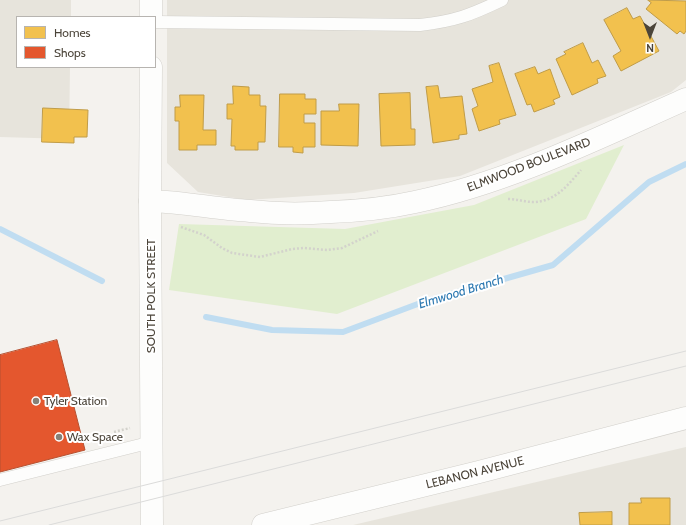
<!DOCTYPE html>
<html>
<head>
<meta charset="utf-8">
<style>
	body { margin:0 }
	#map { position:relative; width:686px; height:525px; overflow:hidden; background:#f4f2ee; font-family:Cabin,sans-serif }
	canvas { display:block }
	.legend { position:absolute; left:16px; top:16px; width:140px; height:52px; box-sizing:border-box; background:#fff; border:1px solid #b7b4b0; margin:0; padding:5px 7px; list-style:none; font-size:12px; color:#4b4439 }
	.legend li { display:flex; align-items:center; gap:8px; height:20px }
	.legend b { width:20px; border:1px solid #b7b4b0 }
	.north { position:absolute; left:630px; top:16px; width:40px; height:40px; -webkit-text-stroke:3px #fff; paint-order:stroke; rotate:180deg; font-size:11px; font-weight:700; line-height:16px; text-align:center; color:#4b4439 }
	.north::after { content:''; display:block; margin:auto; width:14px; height:18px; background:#4b4439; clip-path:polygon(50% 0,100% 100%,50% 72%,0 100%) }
</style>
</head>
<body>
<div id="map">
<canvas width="686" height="525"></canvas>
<ul class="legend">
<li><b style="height:11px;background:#f2c14e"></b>Homes</li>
<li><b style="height:11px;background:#e4572e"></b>Shops</li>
</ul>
<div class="north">N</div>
</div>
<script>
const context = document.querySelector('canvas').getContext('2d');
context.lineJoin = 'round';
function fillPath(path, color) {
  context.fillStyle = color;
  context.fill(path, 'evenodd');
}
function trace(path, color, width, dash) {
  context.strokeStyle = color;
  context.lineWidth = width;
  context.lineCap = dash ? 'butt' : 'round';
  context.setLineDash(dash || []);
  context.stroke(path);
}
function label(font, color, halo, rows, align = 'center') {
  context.font = font + ' Cabin,sans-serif';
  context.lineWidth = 4;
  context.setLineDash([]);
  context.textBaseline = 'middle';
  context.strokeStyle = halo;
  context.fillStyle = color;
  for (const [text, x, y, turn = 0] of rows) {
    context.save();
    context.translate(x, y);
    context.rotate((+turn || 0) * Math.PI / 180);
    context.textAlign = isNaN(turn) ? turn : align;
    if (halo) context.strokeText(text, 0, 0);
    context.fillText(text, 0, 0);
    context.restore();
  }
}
fillPath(new Path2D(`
	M0,0H71V17H17V67H70L69,139L0,137Z
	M167,0H686V80L671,92L460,176L354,193L247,200L198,192L167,163Z
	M686,447V525H353Z`), '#e7e4dc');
fillPath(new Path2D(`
	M624,145L586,219L337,314L169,290L179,224L345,229L474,205Z`), '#e1eecf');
const homes = new Path2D(`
	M648,0L686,1V31L684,34L680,31L677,34L646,9L651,3Z
	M627,8L633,19L640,16L659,51L621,71L613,56L621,51L604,20Z
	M583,43L592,63L598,60L606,76L597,79L598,83L572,95L556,59L566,54L564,52Z
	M499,63L516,115L499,120L500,124L479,131L472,109L478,106L472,89L493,82L489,66Z
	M535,67L538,74L550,69L560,97L553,100L555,104L534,112L531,104L527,105L515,74Z
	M233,86L249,87V95H260V106H266L265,142H258V150H235V146H231L232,119H227V104H233Z
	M438,86L440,98L462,96L467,134L459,135V139L433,143L426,87Z
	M410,93L411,129H415V145L381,146L379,94Z
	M280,94H305V99H316V114H304V123H315V147H303V153L293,152V147H279Z
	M180,95H204L203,130H216V145H197V150H179V121H175V107H180Z
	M339,104H359L358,146L321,145V111H339Z
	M43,108L88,110L87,137H74V143L42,142Z
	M641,498H670V525H629V503H641Z
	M612,512V525H580L579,513Z`);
fillPath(homes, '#f2c14e');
trace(homes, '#c09c48', 1);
const shops = new Path2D(`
	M57,340L85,450L0,472V355Z`);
fillPath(shops, '#e4572e');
trace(shops, '#b65131', 1);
trace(new Path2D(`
	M0,229L102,281
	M206,317L272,330L343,332L423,302L553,265L649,182L686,164`), '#c0ddf1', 6);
const service = new Path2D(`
	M155,22L420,25C455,21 471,15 502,0
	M0,480L152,442`);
const minor = new Path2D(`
	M151,17V0
	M151,67L150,201C184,202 216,209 250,211C277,214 304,214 331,212C359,211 388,208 415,202C510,182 598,138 686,99
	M263,525L479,472L686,418`);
const tertiary = new Path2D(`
	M150,201L152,525`);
trace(service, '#d2d0cb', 13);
trace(minor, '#d2d0cb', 23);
trace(tertiary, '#d2d0cb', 23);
trace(new Path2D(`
	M508,199C517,199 525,202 533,202C555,202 568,185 581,170
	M181,227L204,235L222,248L232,253L260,257L292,249L304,248L327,250L342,248L378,231
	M114,432L130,428`), '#d3d2cc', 2.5, [2, 2]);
trace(service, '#fdfdfc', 12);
trace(minor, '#fdfdfc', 22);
trace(tertiary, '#fdfdfc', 22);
trace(new Path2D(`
	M0,521L686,351
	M49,525L686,366`), '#dbdbda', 1);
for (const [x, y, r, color] of [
	[36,401,4,"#868178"],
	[59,437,4,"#868178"]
]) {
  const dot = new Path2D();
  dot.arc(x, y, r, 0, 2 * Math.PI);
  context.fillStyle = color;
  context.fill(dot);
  trace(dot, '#fff', 1.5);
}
label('12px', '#4b4439', '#fff', [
	["ELMWOOD BOULEVARD",529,165,-21],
	["SOUTH POLK STREET",151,296,-90],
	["LEBANON AVENUE",475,473,-14]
]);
label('12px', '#4b4439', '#fff', [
	["Tyler Station",44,401],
	["Wax Space",67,437]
], 'left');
label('italic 13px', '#2e7ab2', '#fff', [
	["Elmwood Branch",461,292,-17]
]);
</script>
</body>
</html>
